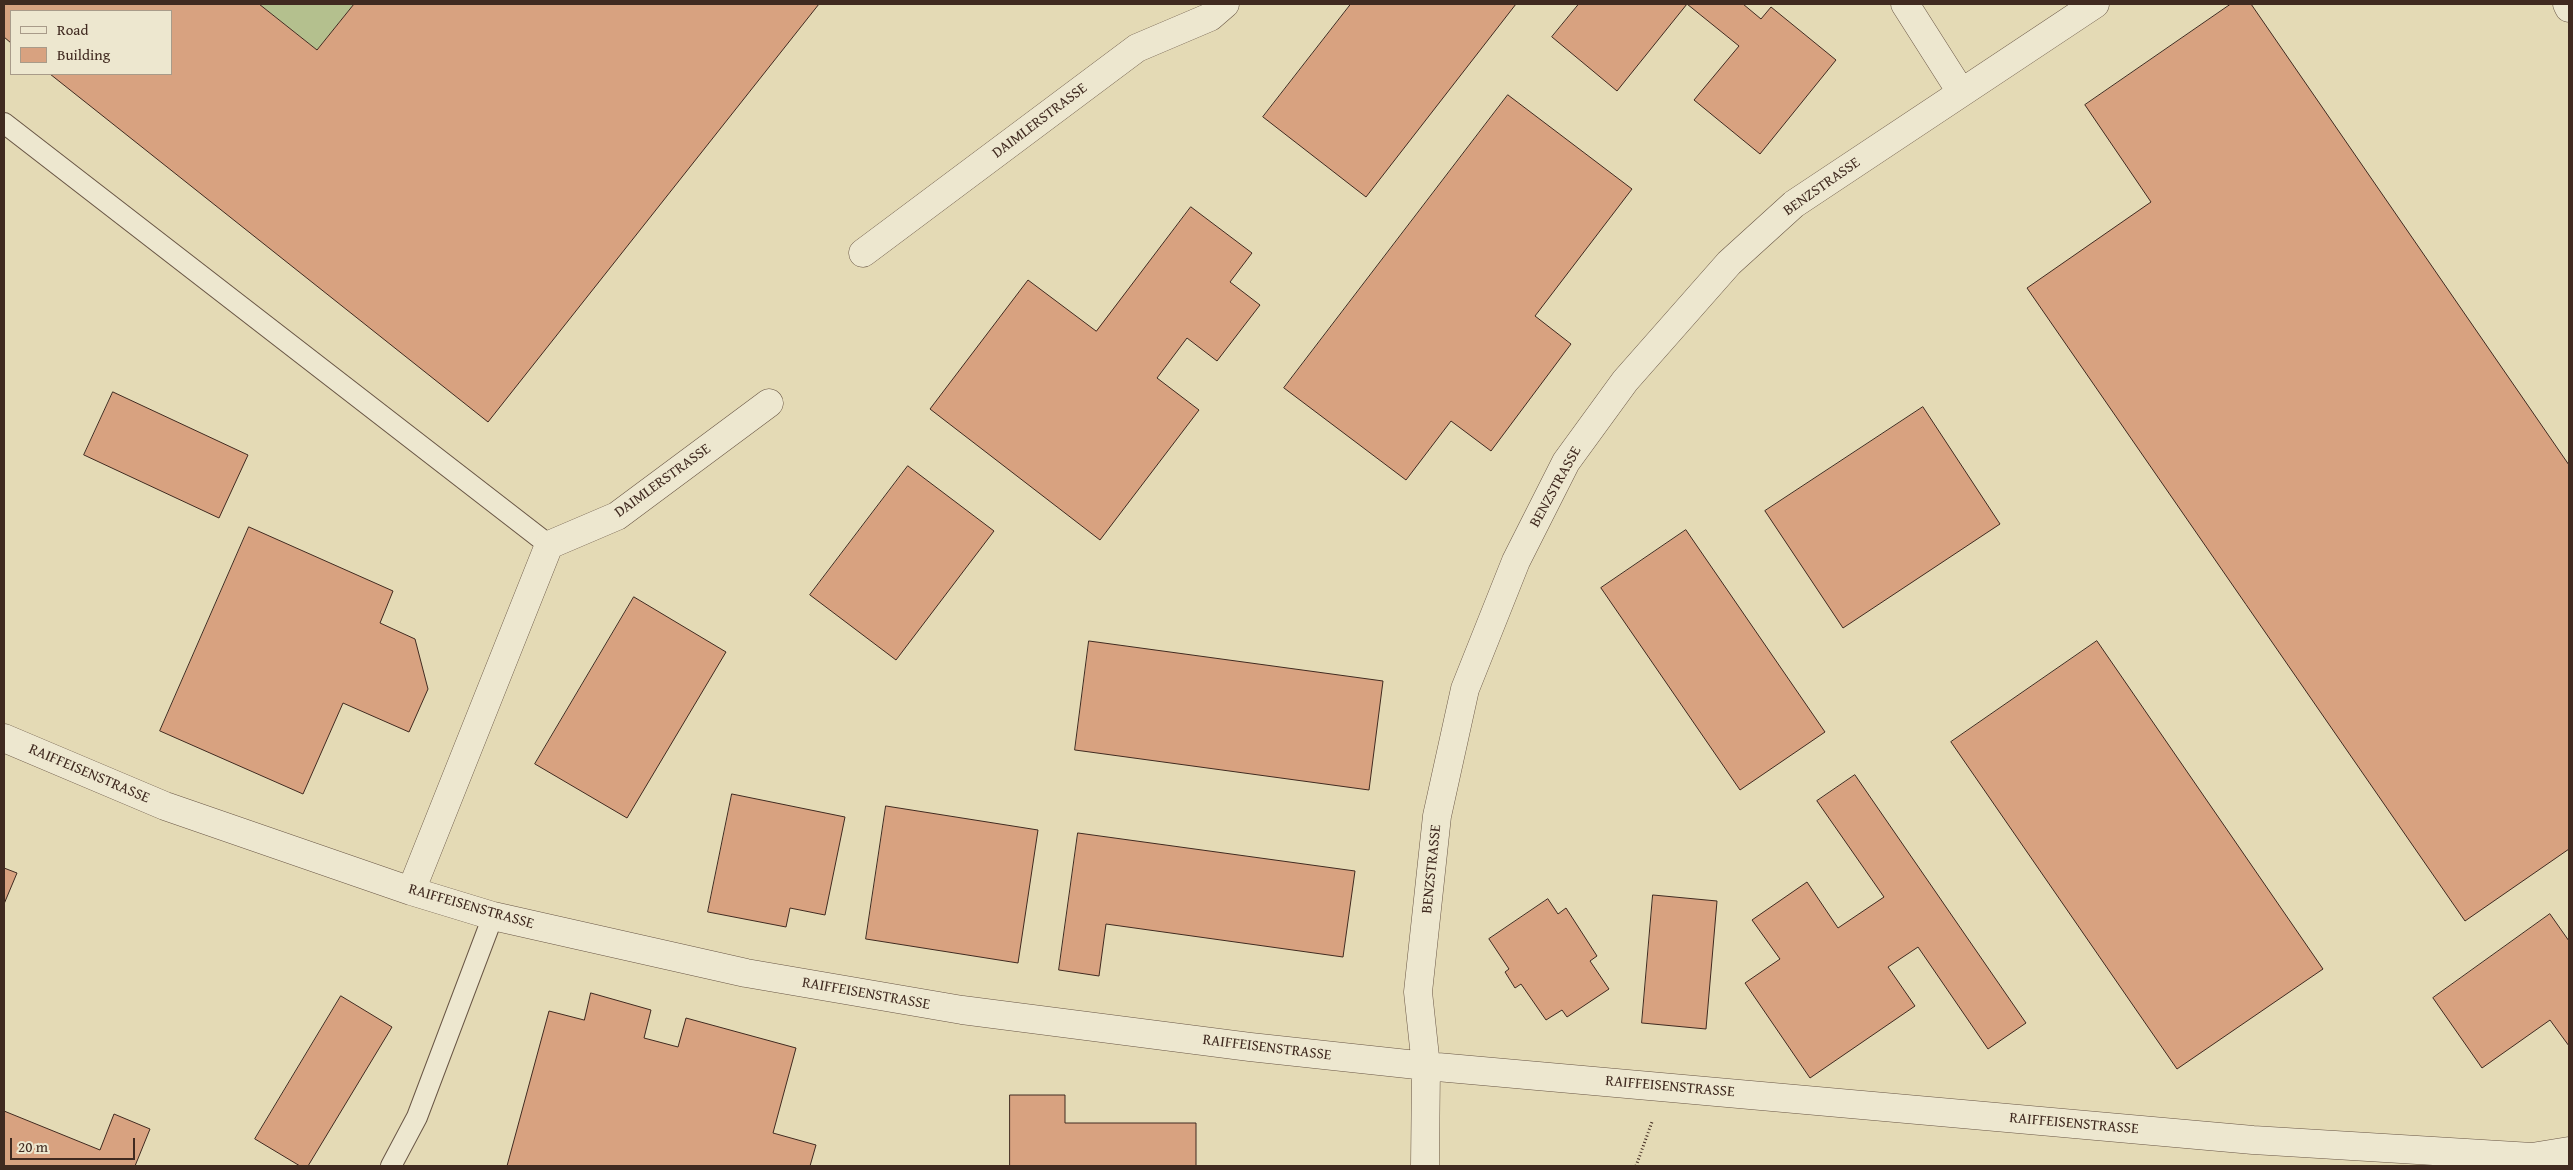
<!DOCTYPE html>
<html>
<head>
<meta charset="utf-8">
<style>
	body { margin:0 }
	#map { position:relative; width:2573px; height:1170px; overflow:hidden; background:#e4dab5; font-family:"Gentium Book Plus",serif }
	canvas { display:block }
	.frame { position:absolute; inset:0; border:5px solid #402a20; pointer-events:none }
	.legend { position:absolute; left:10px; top:10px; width:162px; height:65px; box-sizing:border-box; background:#ede7cf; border:1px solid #a89b89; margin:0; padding:6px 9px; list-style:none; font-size:15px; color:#402a20 }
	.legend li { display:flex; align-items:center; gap:10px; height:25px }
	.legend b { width:25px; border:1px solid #a89b89 }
	.scale { position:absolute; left:10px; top:1138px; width:125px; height:22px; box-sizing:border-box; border:2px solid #402a20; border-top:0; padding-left:6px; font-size:15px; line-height:18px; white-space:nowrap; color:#402a20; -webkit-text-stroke:4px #ede7cf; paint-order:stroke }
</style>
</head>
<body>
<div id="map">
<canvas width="2573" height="1170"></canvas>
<div class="frame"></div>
<ul class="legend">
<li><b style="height:6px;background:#ede7cf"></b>Road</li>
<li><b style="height:14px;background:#d8a280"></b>Building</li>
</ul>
<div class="scale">20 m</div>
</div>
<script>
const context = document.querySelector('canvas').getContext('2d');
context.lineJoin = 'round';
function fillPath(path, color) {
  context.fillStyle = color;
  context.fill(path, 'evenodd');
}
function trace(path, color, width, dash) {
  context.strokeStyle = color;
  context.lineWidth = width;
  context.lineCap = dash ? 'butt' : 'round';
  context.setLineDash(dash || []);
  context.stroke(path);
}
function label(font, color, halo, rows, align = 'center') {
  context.font = font + ' "Gentium Book Plus",serif';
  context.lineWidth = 4;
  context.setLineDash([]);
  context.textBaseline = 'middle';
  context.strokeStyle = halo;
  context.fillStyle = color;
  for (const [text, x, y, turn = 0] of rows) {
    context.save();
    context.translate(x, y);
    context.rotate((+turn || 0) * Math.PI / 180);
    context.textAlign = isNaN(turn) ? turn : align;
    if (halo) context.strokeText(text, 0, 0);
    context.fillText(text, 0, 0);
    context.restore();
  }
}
fillPath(new Path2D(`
	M259,4H354L317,50Z`), '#b4c08e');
const building = new Path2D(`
	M4,4H259L317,50L354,4H819L488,422L50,74H171V11H11V43L4,37Z
	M1351,4H1516L1366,197L1263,117Z
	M1579,4H1743L1761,19L1771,7L1836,60L1760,154L1694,100L1739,46L1687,4L1617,91L1552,37Z
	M2231,4H2251L2569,465V849L2465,921L2027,288L2151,202L2085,105Z
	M1508,95L1632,189L1535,316L1571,344L1491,451L1451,421L1406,480L1284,388Z
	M1191,207L1252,253L1230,282L1260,305L1217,361L1187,338L1157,378L1199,410L1100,540L930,409L1028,280L1096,331Z
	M113,392L248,455L219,518L84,455Z
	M1923,407L2000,524L1843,628L1765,511Z
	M908,466L994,531L896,660L810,595Z
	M249,527L393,591L380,623L415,639L428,689L409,732L343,703L303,794L160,731Z
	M1686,530L1825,732L1740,790L1601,588Z
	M634,597L726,652L627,818L535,764Z
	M1089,641L1383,681L1369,790L1075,750Z
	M2097,641L2323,969L2177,1069L1951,742Z
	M1855,775L2026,1023L1988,1049L1918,947L1888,967L1915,1006L1810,1078L1745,983L1780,959L1752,920L1807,882L1838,928L1884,897L1817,801Z
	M732,794L845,817L825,915L790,908L786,927L708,912Z
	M886,806L1038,830L1018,963L866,939Z
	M1078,833L1355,871L1343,957L1106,924L1099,976L1059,970Z
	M4,868L17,873L4,904Z
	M1653,895L1717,901L1706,1029L1642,1023Z
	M1548,899L1558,914L1566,908L1597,956L1590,961L1609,989L1567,1017L1562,1010L1546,1020L1521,984L1515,988L1505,972L1509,969L1489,939Z
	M2550,914L2569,941V1046L2550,1020L2482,1068L2433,998Z
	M591,993L651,1010L644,1038L678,1047L686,1018L796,1048L773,1133L816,1145L810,1166H507L549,1011L584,1020Z
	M341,996L392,1027L308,1166H300L255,1139Z
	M1010,1095H1065V1123H1196V1166H1010Z
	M4,1111L100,1150L114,1114L150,1129L135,1166H4Z`);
fillPath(building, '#d8a280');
trace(building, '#402a20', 1);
const service = new Path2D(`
	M4,123L549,545
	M391,1166L417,1117L493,916`);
const minor = new Path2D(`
	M1905,4L1961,92
	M2567,4L2569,8
	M863,253L1137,48L1210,17L1225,4
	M4,738L165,806L411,891L493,916L746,973L962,1010L1250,1047L1426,1066L2253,1140L2532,1157L2569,1151
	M411,891L549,545L617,516L769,403
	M1425,1166L1426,1066L1418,992L1437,816L1465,689L1516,561L1566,462L1625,381L1729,263L1794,204L2095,4`);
trace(service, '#695645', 22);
trace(minor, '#695645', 29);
trace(new Path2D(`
	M1636,1166L1652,1122`), '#402a20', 3, [1, 2.5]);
trace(service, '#ede7cf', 20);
trace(minor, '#ede7cf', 28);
label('15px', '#402a20', '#ede7cf', [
	["DAIMLERSTRASSE",1040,121,-37],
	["BENZSTRASSE",1822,187,-35],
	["DAIMLERSTRASSE",663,481,-36],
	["BENZSTRASSE",1556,487,-61],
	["RAIFFEISENSTRASSE",89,774,23],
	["BENZSTRASSE",1432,869,-84],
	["RAIFFEISENSTRASSE",471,907,16],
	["RAIFFEISENSTRASSE",866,994,10],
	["RAIFFEISENSTRASSE",1267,1048,7],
	["RAIFFEISENSTRASSE",1670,1087,5],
	["RAIFFEISENSTRASSE",2074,1124,5]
]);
</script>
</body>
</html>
